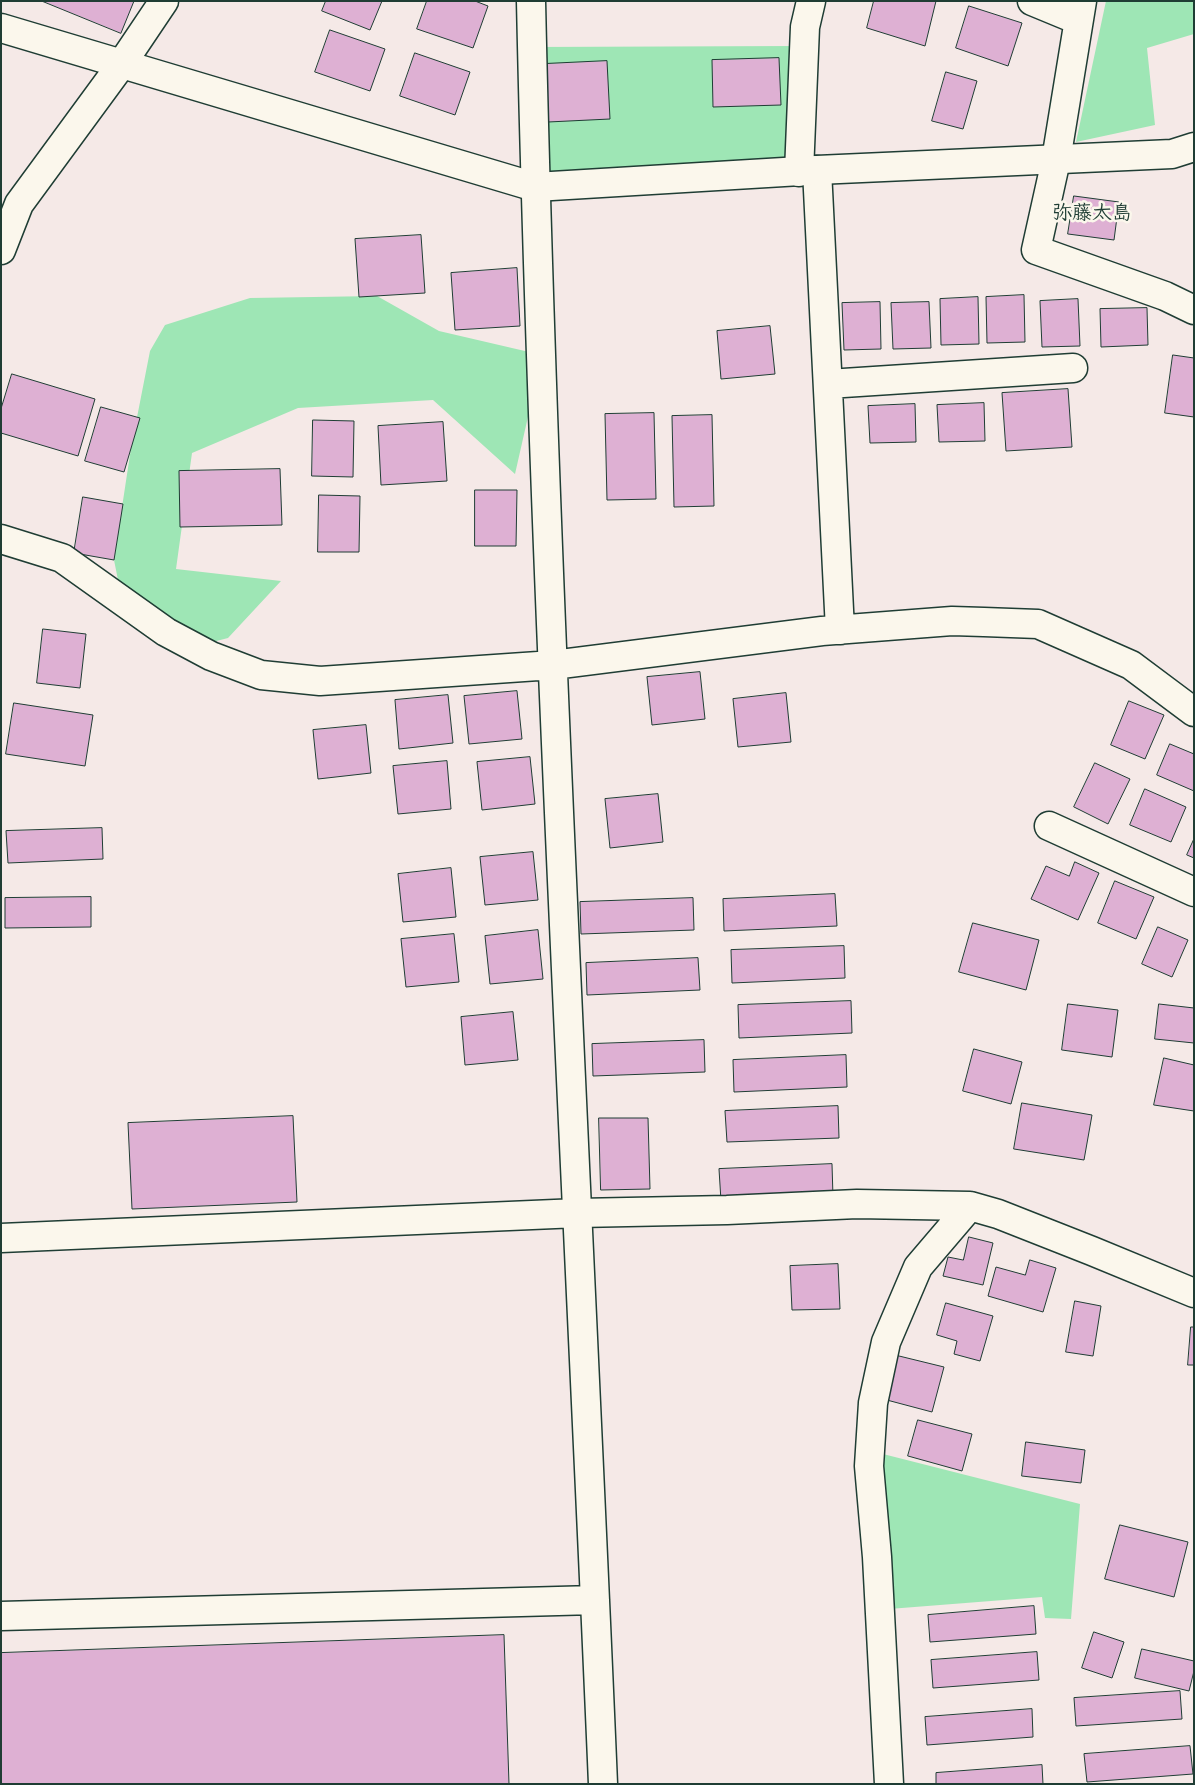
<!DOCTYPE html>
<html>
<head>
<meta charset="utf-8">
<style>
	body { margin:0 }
	#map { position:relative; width:1195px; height:1785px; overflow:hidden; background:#f5e9e7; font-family:"Architects Daughter",sans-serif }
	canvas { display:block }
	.frame { position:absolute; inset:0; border:2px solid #1f3d34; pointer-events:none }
</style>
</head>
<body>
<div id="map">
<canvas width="1195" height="1785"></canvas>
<div class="frame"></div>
</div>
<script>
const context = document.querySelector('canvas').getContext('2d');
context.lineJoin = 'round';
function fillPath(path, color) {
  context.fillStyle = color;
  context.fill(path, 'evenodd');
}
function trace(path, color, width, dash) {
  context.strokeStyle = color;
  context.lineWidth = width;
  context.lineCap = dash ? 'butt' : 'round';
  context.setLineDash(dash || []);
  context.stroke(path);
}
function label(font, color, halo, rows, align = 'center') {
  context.font = font + ' "Architects Daughter","Klee One",sans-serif';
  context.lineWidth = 5;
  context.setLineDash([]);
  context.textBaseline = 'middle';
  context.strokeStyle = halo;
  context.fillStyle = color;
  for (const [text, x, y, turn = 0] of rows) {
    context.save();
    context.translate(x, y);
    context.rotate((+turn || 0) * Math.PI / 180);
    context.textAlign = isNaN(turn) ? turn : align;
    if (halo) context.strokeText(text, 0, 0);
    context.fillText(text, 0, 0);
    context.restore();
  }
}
fillPath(new Path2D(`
	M1106,1H1194V34L1147,48L1155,125L1076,142Z
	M796,46L794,172L535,187L532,47Z
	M377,296L439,331L542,355L515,474L433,400L298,408L192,453L176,569L281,581L228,638L193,647L122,600L114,560L131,448L150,351L165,325L250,298Z
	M883,1454L1080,1504L1071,1619L1045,1618L1042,1597L889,1609Z`), '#9ee6b5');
const building = new Path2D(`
	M42,1H134L121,33Z
	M326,1H382L370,30L322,11Z
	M427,1H475L488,6L473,48L417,29Z
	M874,1H936L925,46L867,28Z
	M969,6L1022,23L1008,66L956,48Z
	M330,30L385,49L370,91L315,72Z
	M415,53L470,72L455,115L400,96Z
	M779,58L781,105L713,107L712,60Z
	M607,61L610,119L548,122L544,64Z
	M946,72L977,81L963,129L932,121Z
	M1074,196L1119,202L1114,240L1068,234Z
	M421,235L425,293L359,297L355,239Z
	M517,268L520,326L455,330L451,273Z
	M1024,295L1025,342L987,343L986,297Z
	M978,297L979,344L941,345L940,299Z
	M1078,299L1080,346L1042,347L1040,301Z
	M880,302L881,349L844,350L842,303Z
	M929,302L931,348L893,349L891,303Z
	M1147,308L1148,345L1101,347L1100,309Z
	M770,326L775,374L721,379L717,331Z
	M1173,355L1194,358V417L1165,413Z
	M12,374L95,399L78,456L1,433V409Z
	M1068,389L1072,447L1006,451L1002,393Z
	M984,403L985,441L939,442L937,405Z
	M915,404L916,442L870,443L868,406Z
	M101,407L140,418L124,472L85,461Z
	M654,413L656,499L607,500L605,414Z
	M712,415L714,506L674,507L672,416Z
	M313,420L354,421L353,477L312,476Z
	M443,422L447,481L381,485L378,426Z
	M280,469L282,525L180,527L179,471Z
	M475,490H517L516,546H475Z
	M319,495L360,496L359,552H318Z
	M83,497L123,504L114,560L74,553Z
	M43,629L86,634L80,688L37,683Z
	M700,672L705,719L652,725L647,677Z
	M517,691L522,739L469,744L464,696Z
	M786,693L791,742L738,747L733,699Z
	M448,695L453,743L399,749L395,700Z
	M1129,701L1164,715L1145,759L1111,745Z
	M14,703L93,715L85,766L6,754Z
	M366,725L371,773L318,779L313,730Z
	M1170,744L1194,754V791L1157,775Z
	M530,757L535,804L482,810L477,762Z
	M447,761L451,809L398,814L393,766Z
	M1095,763L1130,779L1108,824L1074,807Z
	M1145,789L1186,807L1171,842L1130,825Z
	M658,794L663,842L610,848L605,799Z
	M102,828L103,859L8,863L6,831Z
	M1194,839V858L1187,855Z
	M533,852L538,900L485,905L480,857Z
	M1075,862L1099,873L1078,920L1031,899L1046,866L1069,876Z
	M451,868L456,917L403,922L398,874Z
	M1115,881L1154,897L1136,939L1098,923Z
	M835,894L837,926L724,931L723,899Z
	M91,897V927L5,928V898Z
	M693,898L694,930L581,934L580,902Z
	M973,923L1039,940L1026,990L959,972Z
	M1158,927L1188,940L1172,977L1142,964Z
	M538,930L543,979L490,984L485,936Z
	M454,934L459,982L406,987L401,939Z
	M844,946L845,978L732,983L731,950Z
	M698,958L700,990L587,995L586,963Z
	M851,1001L852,1033L739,1038L738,1005Z
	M1068,1004L1118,1010L1112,1057L1062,1050Z
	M1159,1004L1194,1008V1043L1155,1039Z
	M513,1012L518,1060L465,1065L461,1017Z
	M704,1040L705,1072L593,1076L592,1044Z
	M974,1049L1022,1062L1011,1104L963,1091Z
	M846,1055L847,1087L734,1092L733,1060Z
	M1164,1058L1194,1065V1111L1154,1105Z
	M1022,1103L1092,1115L1084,1160L1014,1149Z
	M838,1106L839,1138L727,1142L725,1111Z
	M293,1116L297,1202L132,1209L128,1123Z
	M599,1118H648L650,1189L601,1190Z
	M832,1164L833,1197L721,1201L719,1169Z
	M969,1237L993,1243L983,1285L943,1276L948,1257L963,1260Z
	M1030,1260L1056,1268L1043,1312L988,1296L996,1267L1025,1275Z
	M838,1264L840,1309L792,1310L790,1266Z
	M1075,1301L1101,1306L1093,1356L1066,1352Z
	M946,1303L993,1316L980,1361L954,1354L957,1341L937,1335Z
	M1191,1327H1194V1365H1188Z
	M895,1355L944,1367L932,1412L883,1399Z
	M918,1420L972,1434L962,1471L908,1456Z
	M1026,1442L1085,1450L1081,1483L1022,1476Z
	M1120,1525L1188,1542L1174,1597L1105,1579Z
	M1034,1606L1036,1634L930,1642L928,1615Z
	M1094,1632L1124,1642L1112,1678L1082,1668Z
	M504,1635L509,1784H1V1653Z
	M1142,1649L1194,1661V1671L1189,1691L1135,1678Z
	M1037,1652L1039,1680L933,1688L931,1660Z
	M1180,1691L1182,1719L1076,1726L1074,1698Z
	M1032,1709L1033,1737L927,1745L925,1717Z
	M1190,1746L1193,1774L1087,1782L1084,1754Z
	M1042,1765L1043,1784H936V1773Z`);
fillPath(building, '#deb0d3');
trace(building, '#1f3d34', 1);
const minor = new Path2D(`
	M531,1C544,596 578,1190 603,1784
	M1032,1L1078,20
	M1082,1L1056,160L1036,250L1165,296L1194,310
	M817,170L840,630
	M799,172L805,27L811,1
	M1,250L19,204L121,65L164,1
	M828,384L1073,368
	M1,539L62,558L166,632L211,656L261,675L320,681L553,665L822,631L952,621L984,622L1038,624L1131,665L1194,712
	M1049,826L1194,892
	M1,1238L578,1213L727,1210L857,1204L970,1206L998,1214L1092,1251L1194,1293
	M1,1616L595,1600
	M889,1784L877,1557L869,1466L873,1403L886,1342L918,1267L970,1206`);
const tertiary = new Path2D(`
	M1,28L535,187L817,170L1172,154L1194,147`);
trace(minor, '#1f3d34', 31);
trace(tertiary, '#1f3d34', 31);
trace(minor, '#fbf7ec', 28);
trace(tertiary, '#fbf7ec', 28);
label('bold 20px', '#1f3d34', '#fbf7ec', [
	["弥藤太島",1092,215]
]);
</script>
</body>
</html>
